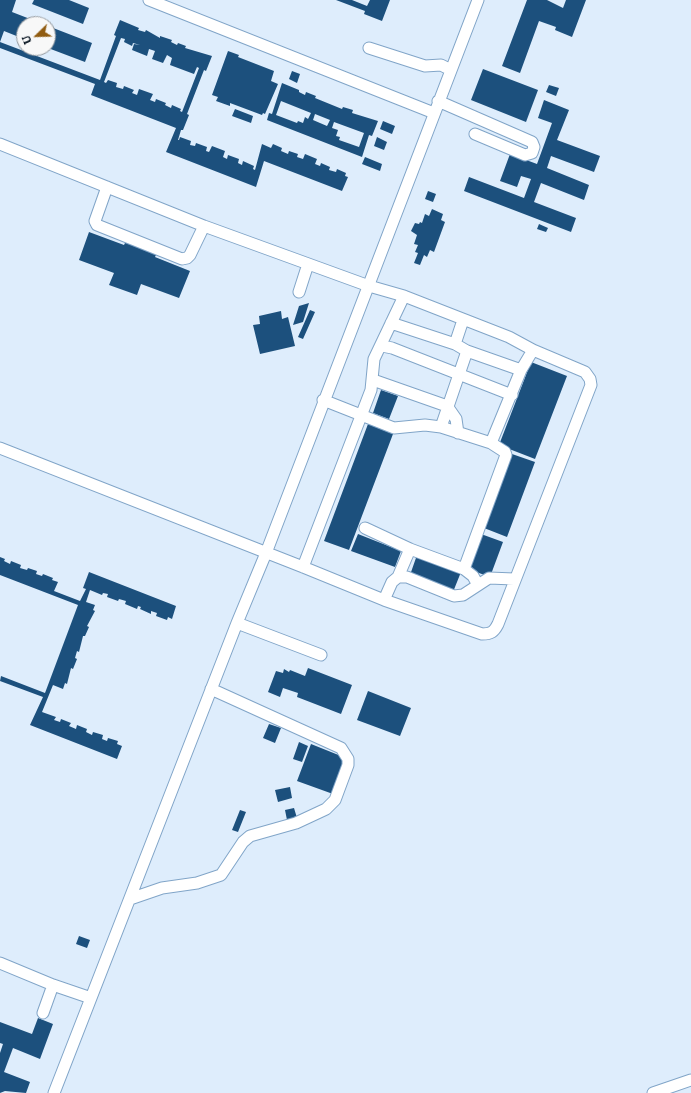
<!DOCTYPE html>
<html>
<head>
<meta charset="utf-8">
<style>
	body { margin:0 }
	#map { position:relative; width:691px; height:1093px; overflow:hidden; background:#deedfc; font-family:Literata,serif }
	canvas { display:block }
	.north { position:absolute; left:16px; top:16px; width:40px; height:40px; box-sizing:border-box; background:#f8f8f8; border:1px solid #979ca1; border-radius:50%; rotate:247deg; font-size:11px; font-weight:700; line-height:16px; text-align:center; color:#05121e }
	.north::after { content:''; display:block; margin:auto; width:14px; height:18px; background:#915c11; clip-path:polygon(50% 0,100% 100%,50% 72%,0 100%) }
</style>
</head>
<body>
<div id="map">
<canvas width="691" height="1093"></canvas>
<div class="north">U</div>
</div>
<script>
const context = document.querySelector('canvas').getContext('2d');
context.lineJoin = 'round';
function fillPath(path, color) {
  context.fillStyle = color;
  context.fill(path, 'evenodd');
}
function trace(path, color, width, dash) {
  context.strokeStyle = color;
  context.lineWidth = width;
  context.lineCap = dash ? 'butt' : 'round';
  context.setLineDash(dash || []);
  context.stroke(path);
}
fillPath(new Path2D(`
	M0,0H16L12,12L43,24H24V39L4,31L0,42Z
	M34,0H69L89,8L83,24L32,4Z
	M336,0H352L367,6L370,0H390L382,21L364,14L365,11Z
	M527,0H547L563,8L566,0H586L572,37L555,30L556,27L539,21L520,73L502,66Z
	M120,20L139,28L138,30L145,32L146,30L160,38V36L172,40L171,42L177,45L178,43L186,46L185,48L212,56L206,71L204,70L187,114L189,115L183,130H181L178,140H179L180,137L191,141L190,145L195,146L196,143L207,147L206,151L209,152L212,146L225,151L223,157L227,159L228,155L239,159L238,163L242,165L243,161L254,166L253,169L255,170L262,144L271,148L273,144L282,148L281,151L288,154L289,151L298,154L297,157L303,159L305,154L317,159L315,164L320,166L321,163L330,167L329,170L336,172L337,169L346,173L345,176L348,177L342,191L264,161L256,187L166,152L176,128L91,95L95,84L0,48V42L100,80L116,36L114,35ZM121,38L125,39L124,42L132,46L133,43L140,45L134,44L132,50L147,56L149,49L155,51L152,59L163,63L167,55L172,58L170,65L194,74L197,67L199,68L182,112L180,111L181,109L172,105L171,108L165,105L166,103L156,99L155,102L150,100L153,94L139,89L137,95L132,93L134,90L124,86L123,89L116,87L117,83L108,80L106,83L104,82Z
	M48,26L92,43L85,62L48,48Z
	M228,51L239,55L238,57L274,71L271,81L278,84L265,114L263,113L262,115L230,103V106L216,101L218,97L212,95Z
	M483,69L538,90L526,122L471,100Z
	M292,71L300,74L297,83L289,79Z
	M282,83L299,90V92L305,95L306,92L316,96L315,98L342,109L343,107L353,110L352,113L378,121L372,136L369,135L362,157L267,120L269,113L272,114ZM281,101L311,113L308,119L305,117L303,123L298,121L297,123L276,115ZM315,114L330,120L327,126L313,120ZM334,122L364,133L359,147L339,140L340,137L336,136L338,130L332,128Z
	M549,85L559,88L556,96L546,92Z
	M544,100L569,110L557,140L600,156L594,172L551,156L547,168L589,185L584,200L541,183L534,202L576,218L571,232L464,191L469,177L524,198L531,179L521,176L517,187L500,181L510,154L537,164L552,123L538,118Z
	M235,109L253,116L251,123L232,116Z
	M383,121L395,126L392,134L380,129Z
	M377,137L387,142L384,150L374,146Z
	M365,157L382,164L380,171L362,164Z
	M428,191L436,194L433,202L425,199Z
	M432,209L443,214L441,220L445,222L434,252L430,250L427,257L424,255L420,265L414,263L418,253L415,252L418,245L414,244L417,235L411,231L415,223L419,224L420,222L422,223L425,214L429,216Z
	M539,224L548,228L546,232L537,229Z
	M89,232L124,245L126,241L157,253L155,257L190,271L179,298L141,284L137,295L109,285L114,273L79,260Z
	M309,303L303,322L293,325L299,306Z
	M310,310L315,312L303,339L298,337Z
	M281,311L282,319L288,317L295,346L260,354L253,325L260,324L259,316Z
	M531,362L567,376L535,459L499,445Z
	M381,390L398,396L389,419L373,413Z
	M368,424L393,434L349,550L324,541Z
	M512,454L535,462L507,537L484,528Z
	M358,534L401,551L395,567L351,551Z
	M481,534L503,542L490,577L468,569Z
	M417,555L461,572L453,592L410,575Z
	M0,557L5,559L4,561L10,564L11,561L21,565L20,568L27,570L28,568L37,571L36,574L42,576L43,574L53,578L52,580L58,582L54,591L80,601L86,589L83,588L89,572L176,606L172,619L168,617L167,620L156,616L157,613L151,611V614L140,609L141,607L138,606L137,609L125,604L126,601L119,599L118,601L107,597L108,594L103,593L102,595L90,590L86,602L95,605L93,610L95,611L87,626L89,627L85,636H83L79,652L77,651L75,658L77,659L73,669L71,668L67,684L65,683L63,689L53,685L42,712L56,717L54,720L60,722L61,719L71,723L69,726L76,729L77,725L87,729L86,732L92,735L93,732L103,735L102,739L107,741L108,738L118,741L117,744L122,746L117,759L30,725L43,697L0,681L1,676L45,693L78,605L0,575Z
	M308,668L352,685L341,714L297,697L298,693L283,688L280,697L268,692L276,671L283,673L284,669L289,672L290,670L305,676Z
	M368,691L411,708L400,736L357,720Z
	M269,724L281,728L275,743L263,738Z
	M299,742L308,746L302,762L293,759Z
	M311,744L346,758L333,794L297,781Z
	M290,787L292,798L278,802L275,790Z
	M294,808L297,818L287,820L285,810Z
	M240,810L246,812L238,832L232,830Z
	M79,936L90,940L87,948L76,944Z
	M38,1018L53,1024L40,1059L13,1048L4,1072L30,1082L26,1093L5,1091L0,1093V1053L3,1044L0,1043V1022L32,1034Z`), '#1c507d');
const minor = new Path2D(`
	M149,0L434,113
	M369,48L425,66L441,65L451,70
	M438,101L532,142L534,147L532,153L525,155L475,134
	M0,144L204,226L369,286L404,296L509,337L533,350L585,372L590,379L591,385L498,624C494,632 491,634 482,634L384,600L303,567L0,448
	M107,187L95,221L97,225L182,259L187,258L190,255L204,226
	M299,292L308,264
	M391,323L455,344L467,351L521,370
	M455,344L463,320
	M382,346L392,348L512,395
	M373,380L447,406L456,419L458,433
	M323,400L394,428L425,425L441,427L491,443L521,370L533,350
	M441,427L467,351
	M365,528L410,549L464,569L473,576L478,585
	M303,567L371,390L374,359L404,296
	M464,569L506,455L505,452L491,443
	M398,577L410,549
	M384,600L392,582L398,577H407L454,596L463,595L489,578L514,579
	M237,623L321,655
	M130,899L162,888L197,883L221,875L243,842L250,836L296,823L326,809L335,800L348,765V759L341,748L211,689
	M0,963L53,985L91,998
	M43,1013L53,985
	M54,1093L237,623L266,553L478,0
	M653,1093L691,1080`);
trace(minor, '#81a5c8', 13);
trace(minor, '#fff', 11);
</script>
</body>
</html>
